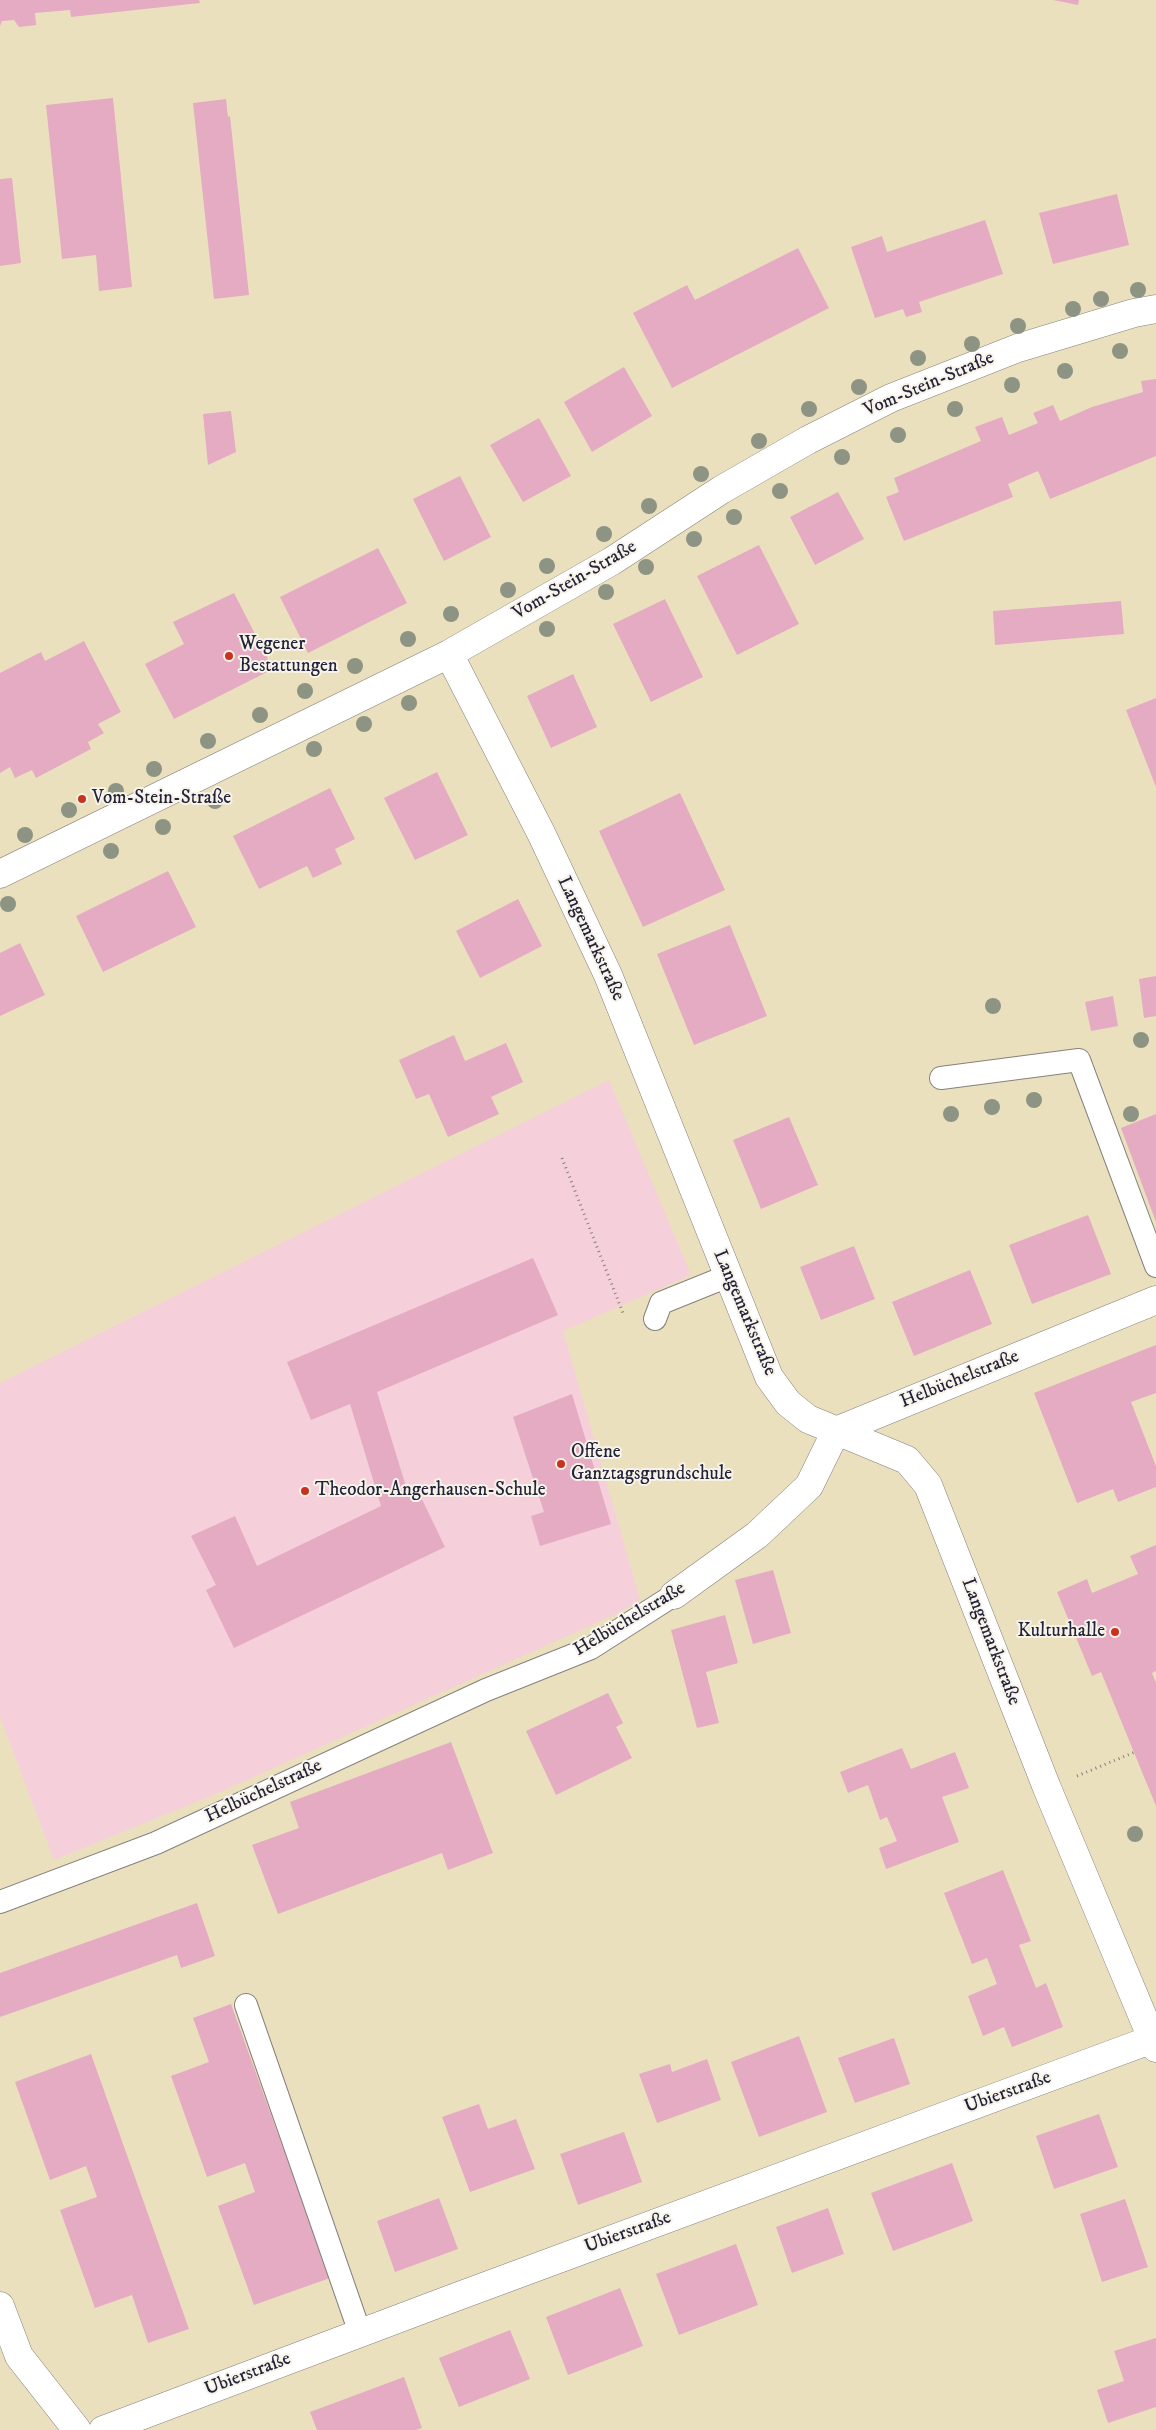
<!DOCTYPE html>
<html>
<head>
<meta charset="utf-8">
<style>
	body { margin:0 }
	canvas { display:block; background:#eae0be }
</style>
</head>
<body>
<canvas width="1156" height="2430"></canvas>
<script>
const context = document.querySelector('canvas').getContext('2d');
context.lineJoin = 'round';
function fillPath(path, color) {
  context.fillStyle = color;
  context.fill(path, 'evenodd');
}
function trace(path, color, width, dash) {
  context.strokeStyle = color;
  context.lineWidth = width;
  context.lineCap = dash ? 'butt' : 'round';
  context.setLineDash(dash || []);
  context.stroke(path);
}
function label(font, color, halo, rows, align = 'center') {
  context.font = font + ' "IM FELL DW Pica",serif';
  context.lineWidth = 4;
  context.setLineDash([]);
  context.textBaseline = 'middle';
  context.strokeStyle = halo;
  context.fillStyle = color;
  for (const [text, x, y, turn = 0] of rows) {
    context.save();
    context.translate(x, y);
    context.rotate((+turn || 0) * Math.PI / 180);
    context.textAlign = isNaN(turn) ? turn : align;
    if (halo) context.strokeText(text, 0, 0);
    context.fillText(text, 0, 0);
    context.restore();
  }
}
fillPath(new Path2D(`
	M609,1080L691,1275L563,1331L640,1600L616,1614L220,1792L54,1860L0,1717V1383Z`), '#f5cfd9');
fillPath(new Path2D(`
	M0,0H199L200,3L71,17L70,10L35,13L36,25L19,27L14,20L2,21L0,26Z
	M1053,0H1079L1078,5Z
	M113,98L132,287L99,291L96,255L62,259L46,105Z
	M226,99L228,117L230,116L249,295L214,299L193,103Z
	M12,178L21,263L0,266V179Z
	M1117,194L1129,245L1053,264L1039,213Z
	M985,220L1003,274L919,302L922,312L906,317L903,309L875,318L851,247L882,236L887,252Z
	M798,248L829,308L672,388L633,313L687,285L695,300Z
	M624,367L652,416L592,452L564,402Z
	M1156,379V456L1050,499L1038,471L1008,484L1013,497L904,541L886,497L899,492L894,478L981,441L975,427L1002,417L1009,435L1038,423L1033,413L1053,405L1060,421L1092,407L1143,392L1141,381Z
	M231,411L236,452L208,465L203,414Z
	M539,418L571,476L523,502L490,445Z
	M460,476L491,537L444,561L413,499Z
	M838,492L864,539L815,565L790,517Z
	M759,545L799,624L737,655L697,576Z
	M378,548L407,603L308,653L280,597Z
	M234,593L273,669L174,719L145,664L184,644L173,622Z
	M665,599L703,677L651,702L613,624Z
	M1121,601L1124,634L995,645L993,611Z
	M84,641L121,712L98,724L104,733L88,742L91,749L36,778L32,770L15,778L10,767L0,773V673L41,652L45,661Z
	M573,674L597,727L551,748L527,696Z
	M1156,698V787L1126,710Z
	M437,772L468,835L415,860L384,798Z
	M330,788L355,839L335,849L342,864L313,878L307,866L259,889L233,836Z
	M680,793L725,890L643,927L599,831Z
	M168,871L196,927L103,972L76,916Z
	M518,899L542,946L480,978L456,931Z
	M730,925L767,1016L694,1045L657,954Z
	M20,943L45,995L0,1016V953Z
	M1156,976V1016L1144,1018L1139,979Z
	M1113,996L1118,1026L1091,1031L1085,1002Z
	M454,1035L465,1061L506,1043L523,1082L491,1097L499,1114L448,1137L429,1094L416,1099L399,1060Z
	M1156,1114V1222L1121,1128Z
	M789,1117L818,1185L761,1209L733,1140Z
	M1088,1215L1111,1274L1032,1304L1009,1245Z
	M854,1246L875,1299L821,1320L800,1267Z
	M533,1258L558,1315L377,1392L408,1493L417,1489L445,1547L234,1648L206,1590L216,1585L191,1536L235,1516L257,1566L381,1506L350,1404L311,1420L287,1362Z
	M970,1270L992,1324L914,1356L892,1302Z
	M1156,1345V1393L1131,1402L1156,1466V1487L1118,1502L1113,1489L1077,1503L1034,1393Z
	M572,1394L611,1524L540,1546L531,1516L544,1512L513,1417Z
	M1156,1545V1671L1152,1673L1156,1683V1806L1101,1672L1092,1676L1057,1592L1087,1579L1092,1593L1138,1574L1130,1556Z
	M773,1570L791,1633L753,1644L735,1580Z
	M725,1615L738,1663L706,1672L719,1723L697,1728L671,1630Z
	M608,1693L623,1723L616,1727L632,1758L556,1795L526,1731Z
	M451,1742L493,1853L448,1870L442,1853L278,1914L252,1845L299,1828L290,1802Z
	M902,1748L911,1769L955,1752L969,1788L942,1797L959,1842L886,1869L879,1848L897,1841L887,1817L880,1820L868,1785L848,1793L840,1772Z
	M1003,1870L1031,1941L1019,1945L1036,1988L1046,1983L1063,2027L1012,2047L1004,2027L983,2036L968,1996L997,1984L987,1958L972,1964L944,1893Z
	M197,1903L215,1956L181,1968L177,1955L0,2017V1973Z
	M231,2004L330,2278L254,2305L218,2206L255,2192L245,2163L207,2177L171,2076L209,2062L193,2018Z
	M799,2036L827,2112L759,2137L731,2062Z
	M894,2038L910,2084L855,2103L838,2058Z
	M91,2054L189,2329L148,2343L132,2295L95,2308L60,2210L97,2197L86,2166L50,2180L15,2082Z
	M707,2059L721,2100L657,2123L639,2074L670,2064L672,2072Z
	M479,2104L488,2129L516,2119L535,2169L470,2192L442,2117Z
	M1099,2114L1118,2167L1054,2189L1036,2136Z
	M624,2132L642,2182L578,2205L560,2154Z
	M952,2163L973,2221L893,2251L871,2193Z
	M439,2198L458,2249L395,2272L377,2221Z
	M1125,2199L1148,2267L1102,2282L1080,2214Z
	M828,2208L844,2254L792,2273L776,2227Z
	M736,2244L758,2305L679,2335L656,2274Z
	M620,2288L643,2346L568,2375L546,2317Z
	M510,2330L530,2379L459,2407L439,2358Z
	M1156,2338V2407L1108,2423L1097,2390L1124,2381L1114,2351Z
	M404,2377L422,2428L416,2430H317L310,2412Z`), '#e5abc3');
const lane = new Path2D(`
	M941,1078L1079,1060L1156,1266
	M655,1319L661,1303L728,1276
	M0,1902L156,1843L486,1690L591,1648L674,1595
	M246,2005L360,2333`);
const street = new Path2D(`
	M449,654L541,833L608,975L769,1377L788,1403L808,1419L907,1460L928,1485L1047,1788L1156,2048
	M0,874L449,654L612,561L721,490L808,440L891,398L1018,348L1134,313L1156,309
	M674,1595L757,1535L809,1486L836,1431L1156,1300
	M0,2306L19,2356L77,2430
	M103,2430L456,2297L1153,2039`);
trace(lane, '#86817c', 24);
trace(street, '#86817c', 29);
trace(new Path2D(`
	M562,1158L623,1313
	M1077,1776L1135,1752`), '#86817c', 3, [1, 4]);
trace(lane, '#fff', 22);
trace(street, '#fff', 28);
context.fillStyle = '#8d9483';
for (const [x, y] of [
	[1138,290],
	[1101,299],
	[1073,309],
	[1018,326],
	[972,344],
	[1120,351],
	[918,358],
	[1065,371],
	[1012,385],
	[859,387],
	[809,409],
	[955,409],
	[898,435],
	[759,441],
	[842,457],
	[701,474],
	[780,491],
	[649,506],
	[734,517],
	[604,534],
	[694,539],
	[547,566],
	[646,567],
	[508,590],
	[606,592],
	[451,614],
	[547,629],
	[408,639],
	[355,666],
	[305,691],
	[409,703],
	[260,715],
	[364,724],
	[208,741],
	[314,749],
	[154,769],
	[116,791],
	[215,801],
	[69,810],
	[163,827],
	[25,835],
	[111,851],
	[8,904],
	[993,1006],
	[1141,1040],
	[1034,1100],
	[992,1107],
	[951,1114],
	[1131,1114],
	[1135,1834]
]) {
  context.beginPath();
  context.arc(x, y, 8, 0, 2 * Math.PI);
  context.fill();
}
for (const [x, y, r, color] of [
	[229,656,5,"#c8321e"],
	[82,799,5,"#c8321e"],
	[561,1464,5,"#c8321e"],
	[305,1491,5,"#c8321e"],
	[1115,1632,5,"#c8321e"]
]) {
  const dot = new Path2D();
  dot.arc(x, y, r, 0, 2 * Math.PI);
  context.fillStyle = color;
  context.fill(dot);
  trace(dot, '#f7f3e8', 2);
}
label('19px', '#22223b', '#f7f3e8', [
	["Vom-Stein-Straße",929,385,-23],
	["Vom-Stein-Straße",575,581,-30],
	["Langemarkstraße",590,939,65],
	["Langemarkstraße",744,1313,67],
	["Helbüchelstraße",960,1380,-22],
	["Helbüchelstraße",630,1620,-31],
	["Langemarkstraße",990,1642,69],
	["Helbüchelstraße",264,1792,-25],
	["Ubierstraße",1008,2093,-20],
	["Ubierstraße",628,2233,-20],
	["Ubierstraße",248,2375,-21]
]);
label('19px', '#22223b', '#f7f3e8', [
	["Wegener",239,645],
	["Bestattungen",239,667],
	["Vom-Stein-Straße",92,799],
	["Offene",571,1453],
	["Ganztagsgrundschule",571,1475],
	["Theodor-Angerhausen-Schule",315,1491],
	["Kulturhalle",1105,1632,"right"]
], 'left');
</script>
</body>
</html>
